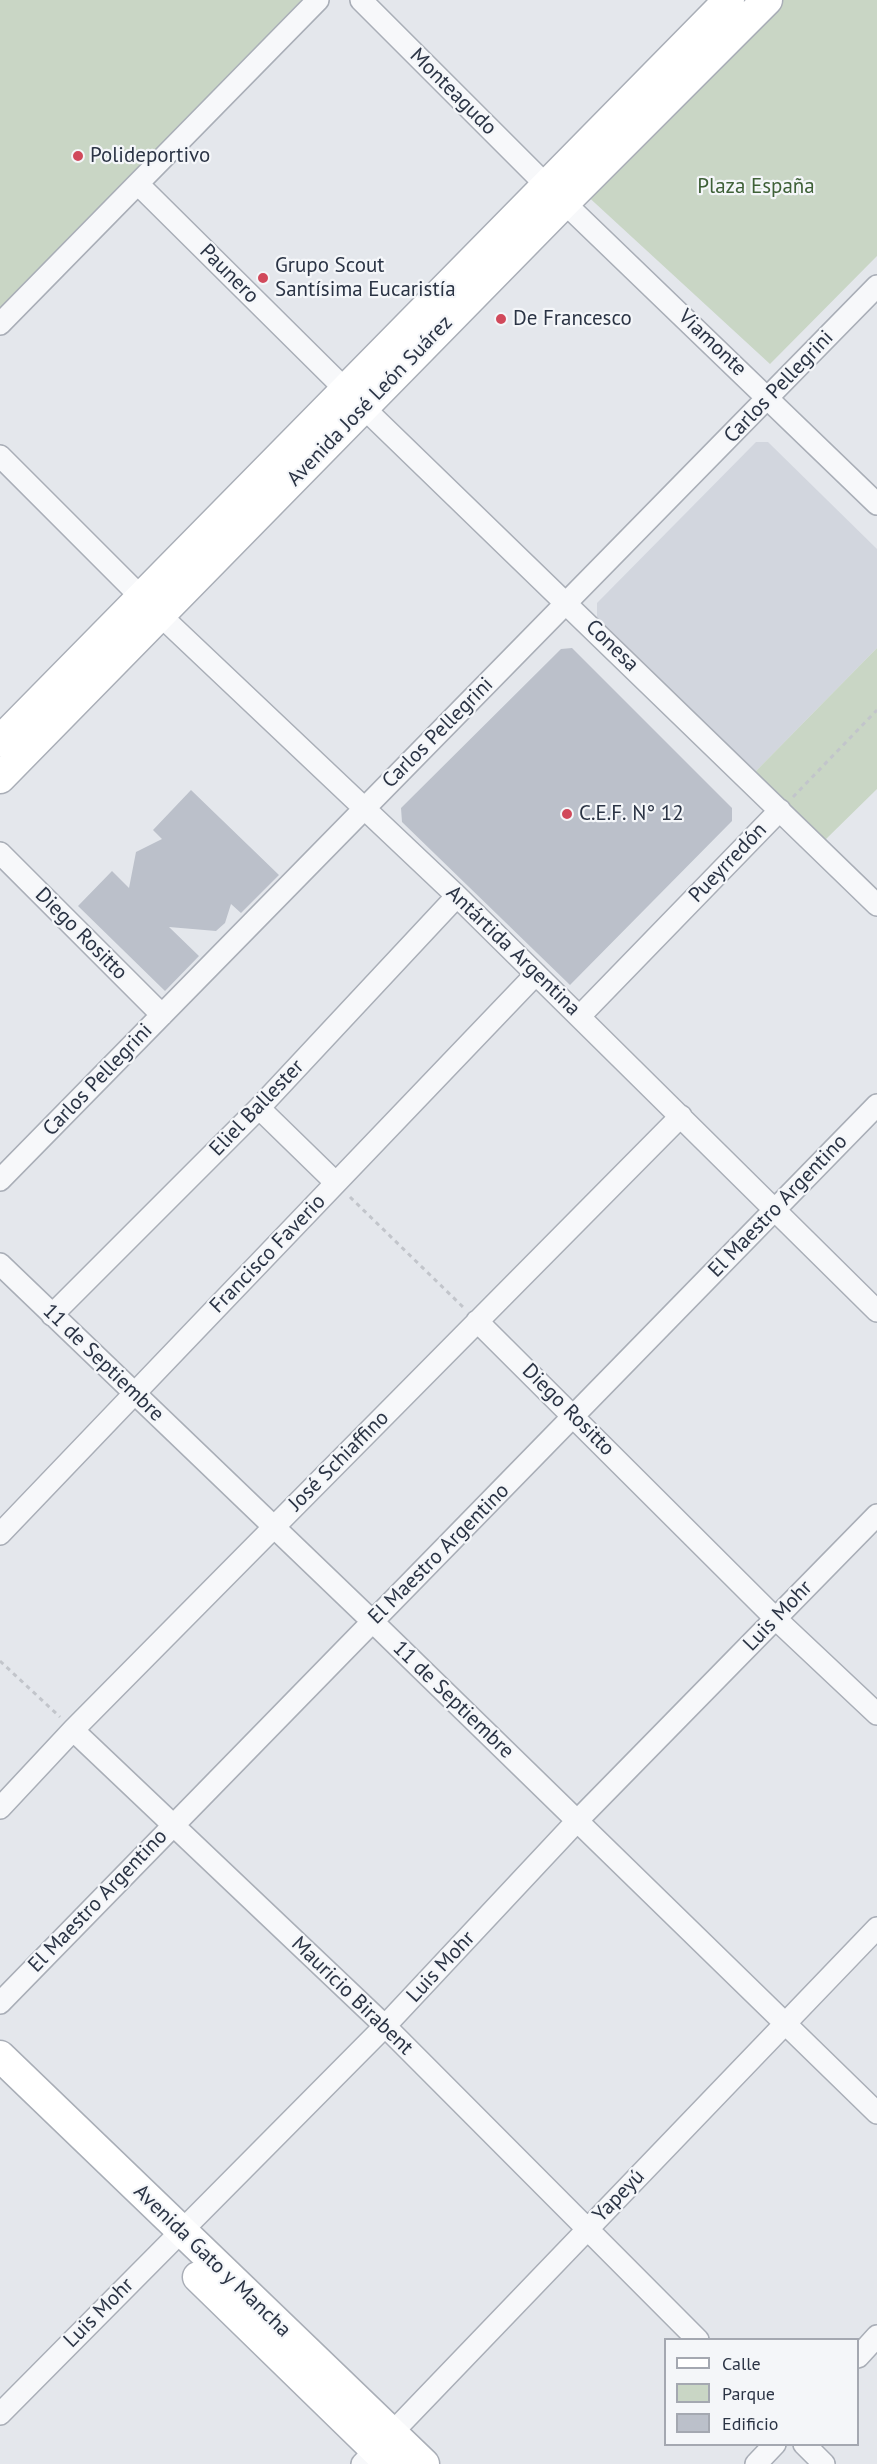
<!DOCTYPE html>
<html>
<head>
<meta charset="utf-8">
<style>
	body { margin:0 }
	#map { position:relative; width:877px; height:2464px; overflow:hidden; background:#e4e7ec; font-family:"PT Sans",sans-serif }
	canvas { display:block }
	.legend { position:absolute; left:664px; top:2338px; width:195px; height:108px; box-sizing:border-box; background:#f4f6f9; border:2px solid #a4a8b1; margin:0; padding:8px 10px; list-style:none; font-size:18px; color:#2b3445 }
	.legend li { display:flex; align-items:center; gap:12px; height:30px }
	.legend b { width:30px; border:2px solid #a4a8b1 }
</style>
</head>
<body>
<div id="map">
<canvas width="877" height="2464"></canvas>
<ul class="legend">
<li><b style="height:8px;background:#fff"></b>Calle</li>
<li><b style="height:16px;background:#c9d6c5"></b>Parque</li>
<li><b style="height:16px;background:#bbc0ca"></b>Edificio</li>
</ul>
</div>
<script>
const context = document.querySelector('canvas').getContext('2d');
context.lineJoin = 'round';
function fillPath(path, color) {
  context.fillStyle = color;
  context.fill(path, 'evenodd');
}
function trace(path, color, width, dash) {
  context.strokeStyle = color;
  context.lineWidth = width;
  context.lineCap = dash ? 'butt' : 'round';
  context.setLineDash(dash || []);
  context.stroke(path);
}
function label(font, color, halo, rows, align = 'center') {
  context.font = font + ' "PT Sans",sans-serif';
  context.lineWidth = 4.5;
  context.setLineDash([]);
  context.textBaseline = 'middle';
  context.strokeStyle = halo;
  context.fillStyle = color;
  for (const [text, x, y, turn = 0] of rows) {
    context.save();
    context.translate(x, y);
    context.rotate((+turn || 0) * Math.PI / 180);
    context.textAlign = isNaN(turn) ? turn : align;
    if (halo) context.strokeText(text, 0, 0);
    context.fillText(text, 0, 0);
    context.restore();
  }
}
fillPath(new Path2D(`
	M756,442H768L877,549V648L755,772L597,617V603Z`), '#d2d6de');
fillPath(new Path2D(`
	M0,0H310L0,312Z
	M770,0H877V256L770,364L583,192Z
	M877,648V789L825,840L755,772Z`), '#c9d6c5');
fillPath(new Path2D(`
	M572,648L732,808V821L570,985L402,822L401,808L561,649Z
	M191,790L279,875L241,913L231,904L225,923L216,931L169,927L199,956L165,991L78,906L112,871L129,888L136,852L162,839L153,830Z`), '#bbc0ca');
const minor = new Path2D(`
	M361,0L546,185L877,504
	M138,184L364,408L877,905
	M0,324L318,0
	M0,456L142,598L457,896L877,1311
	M0,853L162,1015
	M580,1016L780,810
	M259,1108L336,1183
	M0,1180L877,286
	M0,1264L372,1621L877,2113
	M52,1315L259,1108L457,896
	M477,1321L776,1619L877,1714
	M0,1534L536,974
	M73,1730L385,2026L698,2340
	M0,1808L73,1730L681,1116
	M0,2003L877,1105
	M858,2357L877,2336
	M0,2414L385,2026L577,1821L877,1515
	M804,2444L824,2464
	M362,2464L877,1928
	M756,2464L775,2444`);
const secondary = new Path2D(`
	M0,741L729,0
	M0,778L565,202L767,0
	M0,2056L424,2464
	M198,2277L390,2464`);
trace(minor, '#a9aeb7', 24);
trace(secondary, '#a9aeb7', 33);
trace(new Path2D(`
	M793,797L877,710
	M350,1197L463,1307
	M0,1661L60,1717`), '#c2c5cb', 3, [4.5, 4.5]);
trace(minor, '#f7f8fa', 21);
trace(secondary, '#fff', 30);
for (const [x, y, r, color] of [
	[78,156,6,"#d1495b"],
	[263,278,6,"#d1495b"],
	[501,319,6,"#d1495b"],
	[567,814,6,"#d1495b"]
]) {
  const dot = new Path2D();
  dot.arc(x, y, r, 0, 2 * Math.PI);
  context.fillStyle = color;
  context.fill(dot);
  trace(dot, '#f4f6f9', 2);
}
label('21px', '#2b3445', '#f4f6f9', [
	["Monteagudo",453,92,45],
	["Paunero",229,274,45],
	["Viamonte",712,343,44],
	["Carlos Pellegrini",779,387,-46],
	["Avenida José León Suárez",370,401,-46],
	["Conesa",612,646,44],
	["Carlos Pellegrini",438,733,-45],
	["Pueyrredón",728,863,-46],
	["Diego Rositto",81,934,45],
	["Antártida Argentina",513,951,44],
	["Carlos Pellegrini",98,1080,-46],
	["Eliel Ballester",257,1108,-46],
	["El Maestro Argentino",778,1206,-46],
	["Francisco Faverio",268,1254,-46],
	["11 de Septiembre",103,1363,44],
	["Diego Rositto",568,1410,45],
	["José Schiaffino",339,1461,-45],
	["El Maestro Argentino",439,1554,-45],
	["Luis Mohr",778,1616,-46],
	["11 de Septiembre",453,1700,44],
	["El Maestro Argentino",98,1901,-46],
	["Luis Mohr",441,1967,-47],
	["Mauricio Birabent",352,1996,44],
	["Yapeyú",619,2196,-46],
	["Avenida Gato y Mancha",212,2261,44],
	["Luis Mohr",99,2313,-45]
]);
label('21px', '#2b3445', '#f4f6f9', [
	["Polideportivo",90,156],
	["Grupo Scout",275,266],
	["Santísima Eucaristía",275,290],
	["De Francesco",513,319],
	["C.E.F. N° 12",579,814]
], 'left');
label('21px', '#3f6138', '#f4f6f9', [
	["Plaza España",756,187]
]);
</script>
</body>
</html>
